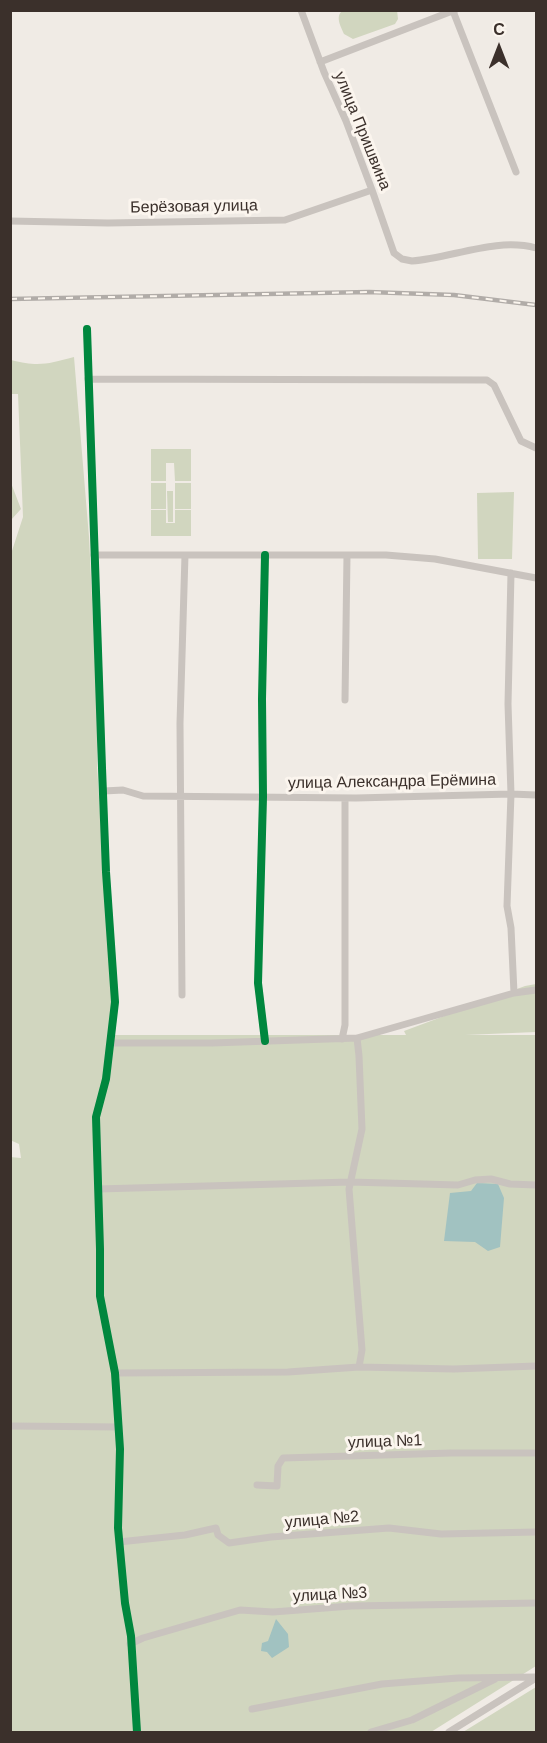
<!DOCTYPE html>
<html>
<head>
<meta charset="utf-8">
<style>
	body { margin:0 }
	#map { position:relative; width:547px; height:1743px; overflow:hidden; background:#f0ebe5; font-family:Arial,sans-serif }
	canvas { display:block }
	.frame { position:absolute; inset:0; border:12px solid #3b302b; pointer-events:none }
	.north { position:absolute; left:469px; top:18px; width:60px; height:60px; -webkit-text-stroke:4px #fbf5ee; paint-order:stroke; rotate:0deg; font-size:16px; font-weight:700; line-height:24px; text-align:center; color:#3b302b }
	.north::after { content:''; display:block; margin:auto; width:21px; height:27px; background:#3b302b; clip-path:polygon(50% 0,100% 100%,50% 72%,0 100%) }
</style>
</head>
<body>
<div id="map">
<canvas width="547" height="1743"></canvas>
<div class="frame"></div>
<div class="north">С</div>
</div>
<script>
const context = document.querySelector('canvas').getContext('2d');
context.lineJoin = 'round';
function fillPath(path, color) {
  context.fillStyle = color;
  context.fill(path, 'evenodd');
}
function trace(path, color, width, dash) {
  context.strokeStyle = color;
  context.lineWidth = width;
  context.lineCap = dash ? 'butt' : 'round';
  context.setLineDash(dash || []);
  context.stroke(path);
}
function label(font, color, halo, rows, align = 'center') {
  context.font = font + ' Arial,sans-serif';
  context.lineWidth = 6;
  context.setLineDash([]);
  context.textBaseline = 'middle';
  context.strokeStyle = halo;
  context.fillStyle = color;
  for (const [text, x, y, turn = 0] of rows) {
    context.save();
    context.translate(x, y);
    context.rotate((+turn || 0) * Math.PI / 180);
    context.textAlign = isNaN(turn) ? turn : align;
    if (halo) context.strokeText(text, 0, 0);
    context.fillText(text, 0, 0);
    context.restore();
  }
}
fillPath(new Path2D(`
	M397,10L398,19L395,24L353,39L344,34C341,27 335,17 342,11Z
	M74,357L89,537L97,705V766L114,1035H406L404,1031L525,986L536,984V1032L465,1035H536V1666L431,1732H11L10,1157L21,1158L19,1144L10,1140V557L23,517L18,394H11V360C38,367 48,364 74,357Z
	M151,449H191V481H175L174,463H166V481H151Z
	M11,483L21,509L11,520L10,483Z
	M151,483H166V509H151Z
	M175,483H191V509H175Z
	M167,491H173V522H168Z
	M514,492L512,559H478L477,493Z
	M151,510H166V523H175V510H191V536H151Z
	M536,1687V1732H463Z`), '#d1d6bf');
fillPath(new Path2D(`
	M477,1183L498,1184L504,1198L500,1247L488,1251L475,1242L444,1241L450,1193L471,1191Z
	M276,1619L288,1634L289,1647L272,1658L267,1652L261,1651L262,1643L268,1641Z`), '#a1c2c1');
trace(new Path2D(`
	M301,10L324,72L346,121L372,190L394,253L402,259L412,261C452,258 496,237 536,248
	M453,11L516,172
	M320,62L455,10
	M10,221L108,223L285,220L372,190
	M87,329L102,768L106,872L115,1002L106,1079L96,1117L100,1249V1296L115,1373L120,1449L118,1528L125,1603L131,1636L137,1732
	M88,379L487,380L494,385L521,441L536,448
	M94,555H386L435,559L536,578
	M511,573L508,704L511,794L507,906L511,928L514,993
	M345,700L347,555
	M104,791L123,790L143,796L356,798L511,794L536,795
	M182,995L180,723L185,555
	M357,1038L359,1056L362,1129L349,1189L362,1350L359,1367
	M342,1039L345,1025V798
	M265,1041L258,983L263,797L262,699L265,555
	M110,1043H212L357,1038L514,993L536,990
	M98,1189L350,1182L458,1185L475,1180L491,1179L510,1184L536,1185
	M115,1373L288,1372L359,1367L454,1369L536,1366
	M10,1426L119,1427
	M257,1485L277,1486L278,1466L283,1458L451,1453H536
	M119,1542L185,1535L216,1528L218,1535L229,1543L271,1537L389,1528L441,1534L536,1532
	M130,1644L143,1638L240,1610L273,1612L351,1606L536,1603
	M252,1709L382,1684L458,1678L536,1677
	M371,1732L412,1720L495,1679
	M449,1732L536,1678`), '#c9c3be', 7);
const rail = new Path2D(`
	M10,299L369,292L454,295L536,305`);
trace(rail, '#b1aca8', 4.5);
trace(rail, '#fbf5ee', 2, [7]);
trace(new Path2D(`
	M87,329L102,768L106,872L115,1002L106,1079L96,1117L100,1249V1296L115,1373L120,1449L118,1528L125,1603L131,1636L137,1732
	M265,1041L258,983L263,797L262,699L265,555`), '#00873e', 8);
label('16px', '#3b302b', '#fbf5ee', [
	["улица Пришвина",362,131,68],
	["Берёзовая улица",194,207,-1],
	["улица Александра Ерёмина",392,782,-1],
	["улица №1",385,1442,-2],
	["улица №2",322,1520,-5],
	["улица №3",330,1595,-3]
]);
</script>
</body>
</html>
